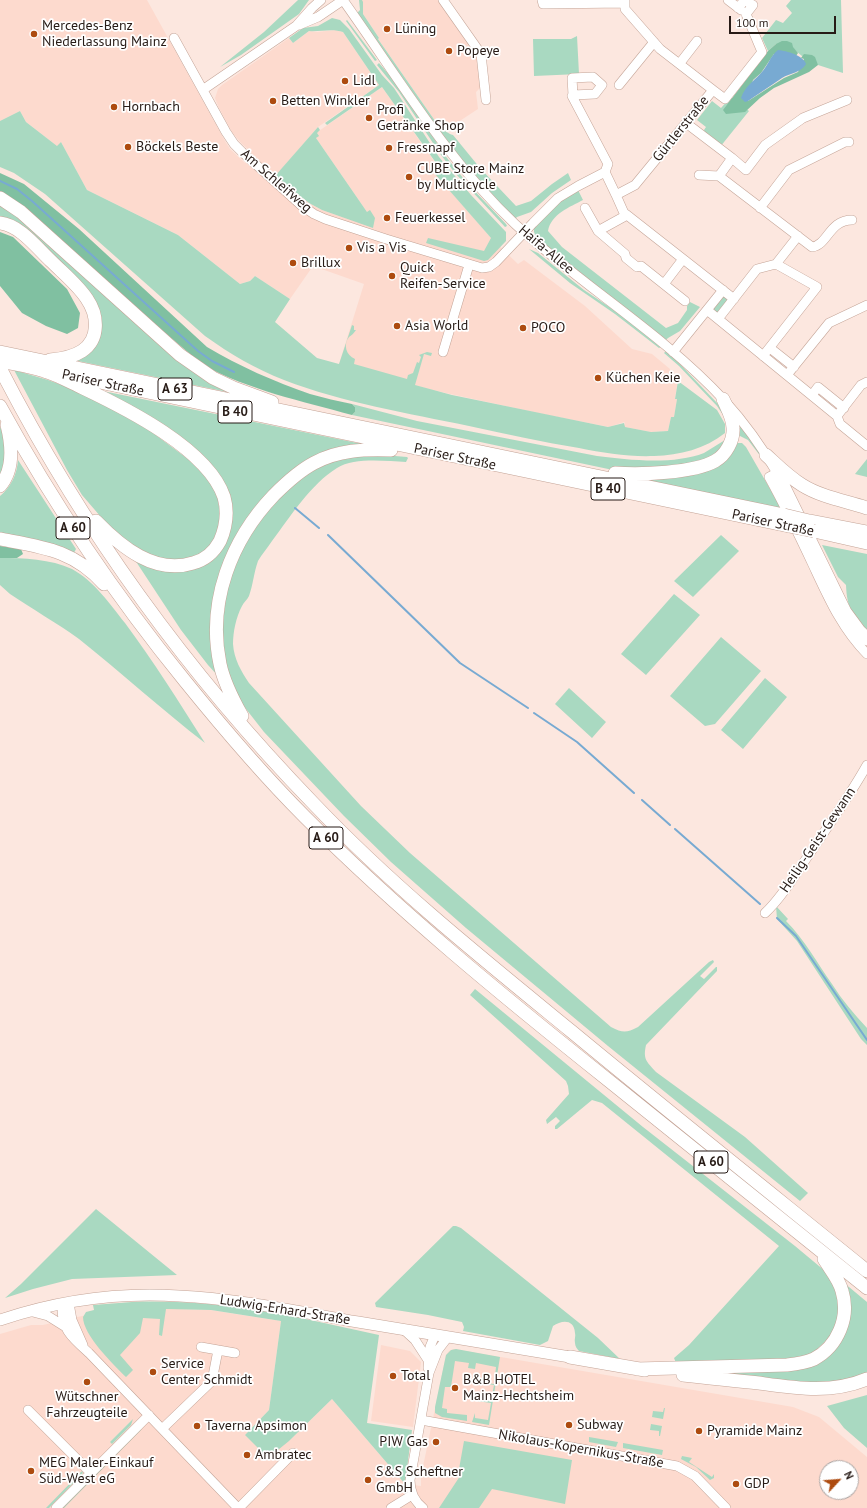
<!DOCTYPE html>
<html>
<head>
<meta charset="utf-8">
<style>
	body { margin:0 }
	#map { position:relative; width:867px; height:1508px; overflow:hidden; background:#fce7df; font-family:"PT Sans",sans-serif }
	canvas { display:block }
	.north { position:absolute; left:819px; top:1460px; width:40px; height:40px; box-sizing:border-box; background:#fff; border:1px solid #a9a4a2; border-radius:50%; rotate:64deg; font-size:11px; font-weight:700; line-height:16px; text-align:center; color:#271b16 }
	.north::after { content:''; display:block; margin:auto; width:14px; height:18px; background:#ad4b0f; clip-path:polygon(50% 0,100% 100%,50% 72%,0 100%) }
	.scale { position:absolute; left:729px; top:16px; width:107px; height:18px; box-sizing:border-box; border:2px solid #271b16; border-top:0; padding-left:5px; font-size:12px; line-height:14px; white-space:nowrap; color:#271b16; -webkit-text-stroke:3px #fff; paint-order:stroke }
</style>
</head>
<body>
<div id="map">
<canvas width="867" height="1508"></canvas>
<div class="north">N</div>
<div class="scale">100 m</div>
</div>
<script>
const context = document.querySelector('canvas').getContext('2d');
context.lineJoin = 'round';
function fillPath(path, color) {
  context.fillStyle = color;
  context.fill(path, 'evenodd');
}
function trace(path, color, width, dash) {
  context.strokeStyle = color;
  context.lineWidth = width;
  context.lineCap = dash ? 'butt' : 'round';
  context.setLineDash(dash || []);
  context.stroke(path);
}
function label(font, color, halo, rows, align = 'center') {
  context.font = font + ' "PT Sans",sans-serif';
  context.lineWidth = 3.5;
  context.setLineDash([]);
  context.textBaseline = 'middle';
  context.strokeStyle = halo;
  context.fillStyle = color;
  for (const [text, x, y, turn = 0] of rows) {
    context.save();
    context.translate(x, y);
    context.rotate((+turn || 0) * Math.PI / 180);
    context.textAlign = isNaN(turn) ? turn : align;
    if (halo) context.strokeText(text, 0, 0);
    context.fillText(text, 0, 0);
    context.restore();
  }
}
fillPath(new Path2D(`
	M0,0H147L225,141L230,149L245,163L252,153L241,143L232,132L219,108L215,98L218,89L222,85L289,38L293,43L309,31L317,32L335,30L343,32L379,85L318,127L276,176L309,203L322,210L373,227L367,212L316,138L318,136L316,133L382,87L441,171L436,174L491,238L518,264L524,260L585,306L632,349L652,354L670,369L668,379L678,381L675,398L677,399L675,412L674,417H671L668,431L651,432L624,427L625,423L624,422L609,427L542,414L432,390L339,364L364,284L313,266L290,299L255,276L250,281L240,284L178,235L87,190L61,142L58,147L26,122L20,111L0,121Z
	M362,0H438L477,57L481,87L476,92L478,109L446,130L440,128L378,39L379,38L363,14Z
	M121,1307L210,1310L281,1321L269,1410L245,1435L289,1441L332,1399L405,1484L421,1486V1475L425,1457L446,1355L449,1351L454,1349L793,1407L819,1417L867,1457V1508H0V1334L31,1325H43ZM827,1468H851V1492H827Z
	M381,1345L410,1351L421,1362L413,1427L371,1421Z`), '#fddace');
fillPath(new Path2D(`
	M298,0H309L299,14L241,55L220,67L264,32Z
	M359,0H362L363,2V14L379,38L378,39L440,128C445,130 448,134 453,135L480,168L516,206L531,201L552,184L568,173L571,180L552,193L531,212L517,217L515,219L483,185L460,158L438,129L357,13L360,10Z
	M791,0H841L843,73L818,65L802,56L791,47L776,44L768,51L762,38L776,20L783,23L792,13L786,6Z
	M332,18L340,20L349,29L382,75L394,88L439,157L471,195L506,232V241L488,260L484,261L426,243L428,238L484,251L491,238L435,174L441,170L382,87L327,125L325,123L379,85L343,32C332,28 320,32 309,31L293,43L289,38L303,28L318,26Z
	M347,20L377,60L375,61L346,21Z
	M577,36L579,74L534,76L533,39H571Z
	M379,63L397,84L429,130L443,153L468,184L506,224L507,226L505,227L455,173L441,155L399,92L377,65Z
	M731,97L749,111L720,147L705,135L704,130L706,127L697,120L712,101L721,108Z
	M20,111L26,122L57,146L61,142L87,190L178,235L240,284L250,281L255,276L290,299L275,322L317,358L339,364L352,325L354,326V330H356C354,333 352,335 349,337C343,345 346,355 355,359L354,364L407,379L408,375L413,373L417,362L419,363L421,357L419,355L427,352L432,353L431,356L424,354L415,385L452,395L608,427L624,423L625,427L651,432L668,431L671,417H674L677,399H675L678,381L717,410L725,424V433C705,449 680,455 654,456C629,457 604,453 579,448C542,442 506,434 469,426C407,413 344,403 284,380C256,369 230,354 205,336L45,194L14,173L0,167V121Z
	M318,127L320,130L317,133L319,136L316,138L367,212L370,210L375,218L373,228L322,210L309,203L275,176Z
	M578,190L583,200C570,207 551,214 548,231L562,247L666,328L678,323L687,310V306L690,302L700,307L680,331L668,338L665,341L537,239L534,232V228L560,201Z
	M0,204L11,211L237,394L73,360L100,314L10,220L0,216Z
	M529,249L538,253L584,290L617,312L661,347L659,348L615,314L570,283Z
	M724,296L729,300L720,312L715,313L713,308Z
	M666,351L677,361L719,405L725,418L717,406L679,366L664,353Z
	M14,370L48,380L89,395L145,427L188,459L207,478L219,498L221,526L211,547L199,555L173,562L145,555L113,531L82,495L67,470Z
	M98,390L372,446L311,460L228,555L218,676L208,665L181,630L133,557L170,570L224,542L214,472Z
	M352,404L417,421L597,456C628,460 674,465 704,453C711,449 718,444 725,440L728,444L703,463L613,470L352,415L355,412V407Z
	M736,421L754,444L768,466L748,440L736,434Z
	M0,427C13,451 7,455 0,480Z
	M738,443H742L746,447L781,508L638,479L694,471Z
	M383,455L407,457L408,458L406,462C386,461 354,457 337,468C311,484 290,517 272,541C268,547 262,554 258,561C254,572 253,585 249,596C247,600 244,602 242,606C236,617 233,632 233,644C234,659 241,671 249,683L361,806L410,853L611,1027C623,1033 626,1033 638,1027L709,962L713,960L714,962L700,976L704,979L716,967H717V971L646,1045C643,1059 646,1061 656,1072L745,1137L808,1193L800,1201L608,1046L466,928L391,862L344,816L264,732L239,700L226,667L222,627L228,584L245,543L261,519L288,489L303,477L321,466L334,461L353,456Z
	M867,459V477L855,474Z
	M18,460L76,549L74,553L0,534V496C11,487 17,474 18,460Z
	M721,535L739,551L693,597L674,581Z
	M822,545L867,554V631C852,613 847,609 846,585L838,577Z
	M0,558C23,558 51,559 72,569C94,581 110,604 125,623C154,662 179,702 205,743C162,710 122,673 79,639C57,623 32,609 10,594L0,585Z
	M674,594L700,615L646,675L621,654Z
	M721,637L761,671L715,724L705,726L670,696Z
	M765,678L787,697L743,749L721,730Z
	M569,688L606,722L592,738L555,704Z
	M776,906L788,919L786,921C805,940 817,963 832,984C842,1000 854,1014 867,1028V1045L861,1039L797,941L777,919Z
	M475,989L643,1127L795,1246L831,1276L838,1288V1329L808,1358L676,1363L674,1358L689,1345L779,1246L602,1103L592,1100L557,1129H555V1126L560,1121L556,1117L547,1124L546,1120L569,1094L568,1086L566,1081L470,995Z
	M96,1209L177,1275L72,1279L33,1289L5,1298L21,1284Z
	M453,1226H456L461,1228L598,1338L620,1359L579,1351C577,1349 575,1346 575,1343C574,1339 576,1336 575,1333C574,1319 562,1320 553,1326L548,1341L540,1345L463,1331L464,1327L462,1322L428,1315L376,1307L375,1303Z
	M843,1282L867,1302V1374L824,1384L681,1370L794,1368L835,1346Z
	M132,1302C186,1300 240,1306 292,1316C321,1322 350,1329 379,1335L367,1423L412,1430L405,1484L332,1399L289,1441L268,1458L245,1435L269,1410L281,1321L211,1310L166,1309L162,1336L159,1335L160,1319L143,1318L140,1333L120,1355L133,1370L126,1377C113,1364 83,1335 83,1317L86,1312L94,1310L93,1305Z
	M456,1349L500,1357L489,1425L472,1422L475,1413V1418L488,1420L491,1403L477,1401V1399L491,1401L494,1385L480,1383V1382L494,1384L496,1367L476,1363L475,1369L468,1368L469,1363L455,1361L451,1387H445L442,1408L447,1409V1413L467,1415V1421L442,1417L435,1413V1407L446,1355L451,1350Z
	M867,1395V1448L844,1428L827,1406Z
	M664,1408H665L663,1419L652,1417L653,1411L663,1412Z
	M133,1419L131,1425L112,1444L110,1442Z
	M651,1424L662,1426L660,1436H659V1431L650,1430Z
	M142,1429L64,1508H62L138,1431Z
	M589,1437L618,1442L616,1447L589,1442Z
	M464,1441L572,1460L565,1504L492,1489L479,1508H439L462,1473L459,1469Z
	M623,1443L663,1450L662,1455L623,1448Z
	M682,1456L692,1458L689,1462L712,1477L714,1474V1478L710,1480L696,1467L681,1459Z
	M82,1471L83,1473L49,1508H46Z`), '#a9d9c1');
fillPath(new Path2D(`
	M782,41H787L792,43L793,47L798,53L796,56L774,54L761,73L753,80L748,101L784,78L798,72L804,59L801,58L804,54L812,55L815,57L818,65L809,72L774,88L760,98L745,112L726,114L723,110L768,51L776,44Z
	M0,173L24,184L79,229L207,347C239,366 275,382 310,394C324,398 338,401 352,404L355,407V412L352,415C301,401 249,390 203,365L0,193Z
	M0,232L13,237L67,289L80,313L78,328L67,334L46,326L22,313L0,286Z
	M0,546L21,549L23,554L17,558H0Z`), '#80c0a1');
fillPath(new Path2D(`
	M778,50C787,51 803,55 806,64C801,73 790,73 782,78C771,86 759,93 748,101L745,102L741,98C746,85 752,83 761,73C768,66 770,56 778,50Z`), '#78aad2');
trace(new Path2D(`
	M0,181L17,189L32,201L198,351L212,361L234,372
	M295,508L319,528
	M328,535L460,663L528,708
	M534,713L577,742L634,793
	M642,800L670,825
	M675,829L760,904
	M777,918L796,936L867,1040`), '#78aad2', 2);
const minor = new Path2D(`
	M343,0C398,77 446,159 515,224C582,286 662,333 724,400C744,422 762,447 777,473L769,477C785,506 799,535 813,565C828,597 842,629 867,654
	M443,0L481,54L486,100
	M542,0L543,4L625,3V0
	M728,0L741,10
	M625,3V9L660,49L713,90
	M299,25L318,17L343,0
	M174,38L226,132L234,144L242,152L302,206L314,214L325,219L386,239L482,268L489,267L496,262L533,223L558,198L578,186L605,172
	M680,63L697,41
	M619,85L654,42
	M204,89L296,26L312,8L321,0
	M573,95L572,78L593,77L602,85L595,94L573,95L572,96L608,164L605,172L616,195L635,185L713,90L725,99L762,52L746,14L753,5L746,1L743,2L738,8
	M686,123L732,158L719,176L812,247C828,245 829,220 852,220
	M732,158L746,170L765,145L803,118L847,100
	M699,175L719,176
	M616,195L624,213L627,215L734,299
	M585,208L598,231L625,254L626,258L637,267L641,266L685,301
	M760,208L789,170L845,142H849
	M598,231L627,215
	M664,284L683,259
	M707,310L837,416L840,424L867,446
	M718,319L757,269L776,264L798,236
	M770,348L794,367
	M443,352L469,265
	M673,352L723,290
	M763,356L817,287L776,264
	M787,375L829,323L867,305
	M812,395L818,387L844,408
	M837,416L861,385L867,382
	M765,913C782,897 795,875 808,856C828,826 849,797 867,765
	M69,1303L72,1320L83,1345
	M62,1304C61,1329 71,1337 89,1353L238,1508
	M29,1311L48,1316L64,1326
	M403,1329L415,1340L428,1360
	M201,1347L235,1353
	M428,1368L430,1347L435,1335
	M28,1410L91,1473
	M421,1420L677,1466L695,1476L726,1508
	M162,1429L212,1381L218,1350
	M56,1508L149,1415
	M239,1508L293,1453
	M391,1508L412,1495
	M423,1508C414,1501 410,1492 410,1480L429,1373L438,1350L448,1337`);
const major = new Path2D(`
	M0,1320C57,1301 119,1292 179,1296C239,1299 299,1312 358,1322C429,1334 500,1345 570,1357`);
const highway = new Path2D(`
	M0,198L21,212L180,355L213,378L234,388L272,402
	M0,223C20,225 37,248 51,261C63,273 78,285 87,299C98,315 100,339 82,351C73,357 61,359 50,360
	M0,352L784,515
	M0,361C15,364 30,366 44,371C58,375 70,382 83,388C125,408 208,449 224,497C228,511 226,527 220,541C214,552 205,560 193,563C155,575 121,547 96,521
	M0,368C82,528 189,675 314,804C393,887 483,959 571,1031C669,1112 768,1191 867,1271
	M71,376L789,526
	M0,406C53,503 115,595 185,681C223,728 262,774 305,817C400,912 504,997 608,1080C695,1149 781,1219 867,1288
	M766,455C778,466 789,477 802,485C821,497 846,501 867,508
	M615,473C640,475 694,473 715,461C726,455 734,440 733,428C733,418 727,408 723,399
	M777,473L845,612L859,631L867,639
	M0,486C14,470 12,445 7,425
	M809,521L867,532
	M814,531L867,543
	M0,539C42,547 74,550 104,584
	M242,716C233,700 224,683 220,664C207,602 231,540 274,495C286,483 299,471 314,463C338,450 364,449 391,450
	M570,1357L645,1370
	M637,1369L787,1365C796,1364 805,1363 814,1359C838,1346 850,1317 842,1291C839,1279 830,1269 824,1259
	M683,1375C708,1378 733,1380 759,1383C795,1388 832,1394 867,1379`);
trace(minor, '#c4a497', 10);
trace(major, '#c4a497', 12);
trace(highway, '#c4a497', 14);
trace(minor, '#fff', 9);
trace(major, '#fff', 11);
trace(highway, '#fff', 13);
const highwayBridge = new Path2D(`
	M784,515L809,521
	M789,526L814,531`);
trace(highwayBridge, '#c4a497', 14, []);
trace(highwayBridge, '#fff', 13);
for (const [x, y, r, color] of [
	[387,29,4,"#ad4b0f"],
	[34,34,4,"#ad4b0f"],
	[449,51,4,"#ad4b0f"],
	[345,81,4,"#ad4b0f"],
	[273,101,4,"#ad4b0f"],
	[114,107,4,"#ad4b0f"],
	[369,118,4,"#ad4b0f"],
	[128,147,4,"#ad4b0f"],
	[389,148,4,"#ad4b0f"],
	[409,177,4,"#ad4b0f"],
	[387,218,4,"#ad4b0f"],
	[349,248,4,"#ad4b0f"],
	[293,263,4,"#ad4b0f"],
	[392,276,4,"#ad4b0f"],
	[397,326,4,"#ad4b0f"],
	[523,328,4,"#ad4b0f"],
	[598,378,4,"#ad4b0f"],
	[153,1372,4,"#ad4b0f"],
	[393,1376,4,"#ad4b0f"],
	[87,1382,4,"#ad4b0f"],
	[455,1388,4,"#ad4b0f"],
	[569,1425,4,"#ad4b0f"],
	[197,1426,4,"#ad4b0f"],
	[699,1431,4,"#ad4b0f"],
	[436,1442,4,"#ad4b0f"],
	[247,1455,4,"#ad4b0f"],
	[31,1471,4,"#ad4b0f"],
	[368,1480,4,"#ad4b0f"],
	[736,1484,4,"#ad4b0f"]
]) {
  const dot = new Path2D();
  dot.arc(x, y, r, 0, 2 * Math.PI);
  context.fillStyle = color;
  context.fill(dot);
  trace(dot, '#fff', 1.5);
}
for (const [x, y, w] of [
	[175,389,34],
	[235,412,34],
	[608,489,34],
	[73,528,34],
	[326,838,34],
	[711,1162,34]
]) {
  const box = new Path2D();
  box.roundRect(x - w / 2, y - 11, w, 22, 3);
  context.fillStyle = '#fff';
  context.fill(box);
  trace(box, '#271b16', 1);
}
label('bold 13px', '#271b16', null, [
	["A 63",175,389],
	["B 40",235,412],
	["B 40",608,489],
	["A 60",73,528],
	["A 60",326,838],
	["A 60",711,1162]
]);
label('14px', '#271b16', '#fff', [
	["Mercedes-Benz",42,26],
	["Niederlassung Mainz",42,42],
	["Lüning",395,29],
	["Popeye",457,51],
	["Lidl",353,81],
	["Betten Winkler",281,101],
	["Hornbach",122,107],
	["Profi",377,110],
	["Getränke Shop",377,126],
	["Böckels Beste",136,147],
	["Fressnapf",397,148],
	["CUBE Store Mainz",417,169],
	["by Multicycle",417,185],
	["Feuerkessel",395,218],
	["Vis a Vis",357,248],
	["Brillux",301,263],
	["Quick",400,268],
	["Reifen-Service",400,284],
	["Asia World",405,326],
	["POCO",531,328],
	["Küchen Keie",606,378],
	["Service",161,1364],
	["Center Schmidt",161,1380],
	["Total",401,1376],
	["B&B HOTEL",463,1380],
	["Mainz-Hechtsheim",463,1396],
	["Wütschner",87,1397,"center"],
	["Fahrzeugteile",87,1413,"center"],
	["Subway",577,1425],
	["Taverna Apsimon",205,1426],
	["Pyramide Mainz",707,1431],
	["PIW Gas",428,1442,"right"],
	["Ambratec",255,1455],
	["MEG Maler-Einkauf",39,1463],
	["Süd-West eG",39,1479],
	["S&S Scheftner",376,1472],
	["GmbH",376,1488],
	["GDP",744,1484]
], 'left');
label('14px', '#271b16', '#fff', [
	["Gürtlerstraße",681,129,-51],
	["Am Schleifweg",276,181,41],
	["Haifa-Allee",546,250,40],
	["Pariser Straße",103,383,12],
	["Pariser Straße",455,457,12],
	["Pariser Straße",773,523,12],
	["Heilig-Geist-Gewann",818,840,-56],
	["Ludwig-Erhard-Straße",285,1310,9],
	["Nikolaus-Kopernikus-Straße",581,1449,10]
]);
</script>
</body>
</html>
